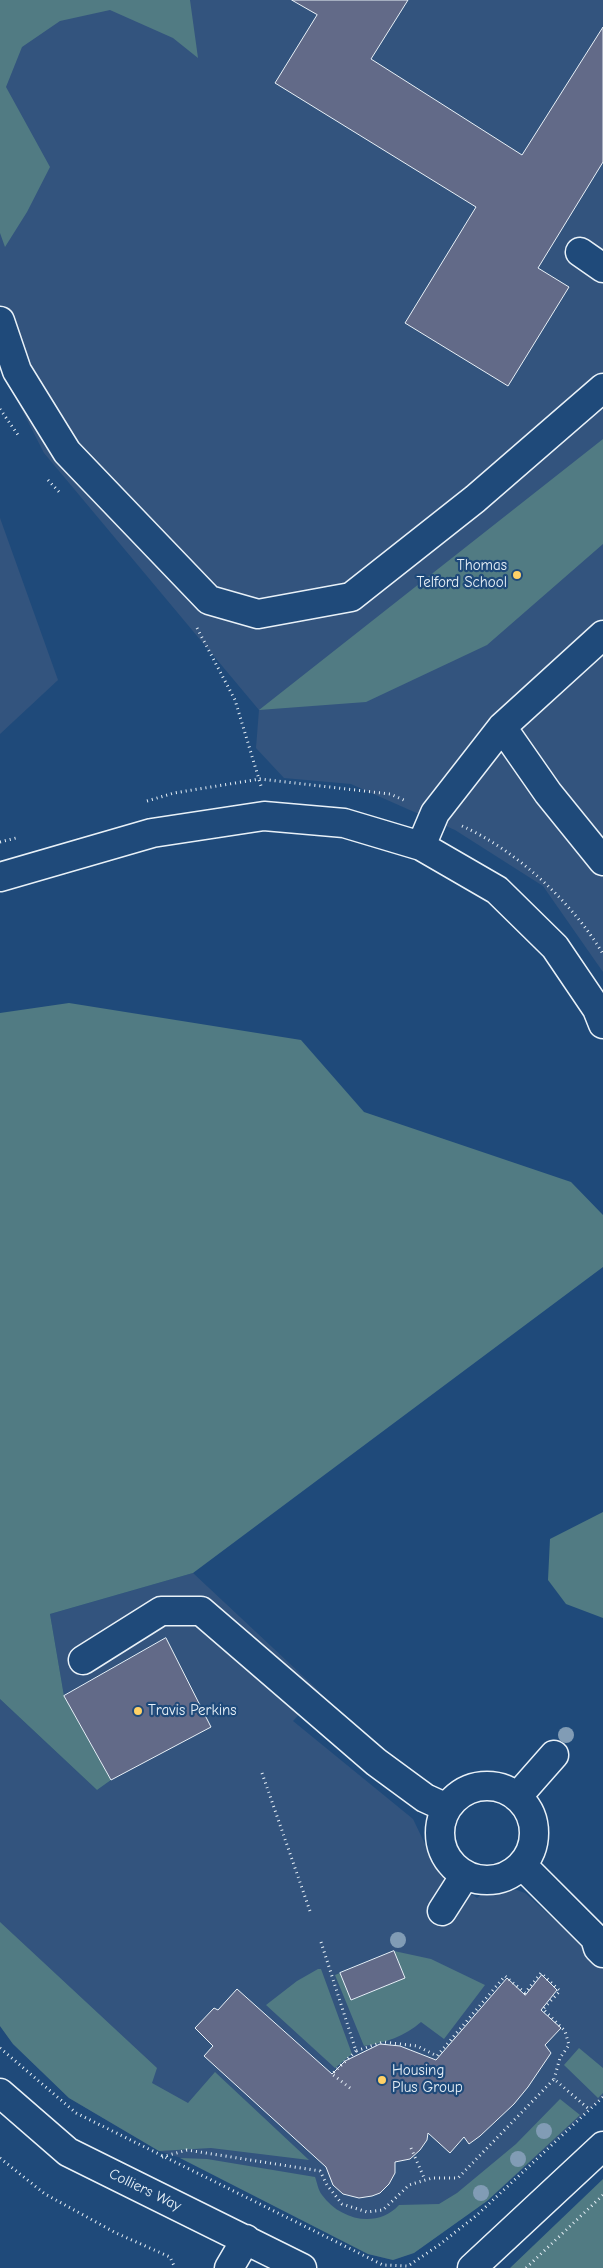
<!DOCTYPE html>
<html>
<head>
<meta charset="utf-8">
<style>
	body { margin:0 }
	canvas { display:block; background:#1f4a7a }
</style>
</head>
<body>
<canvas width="603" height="2268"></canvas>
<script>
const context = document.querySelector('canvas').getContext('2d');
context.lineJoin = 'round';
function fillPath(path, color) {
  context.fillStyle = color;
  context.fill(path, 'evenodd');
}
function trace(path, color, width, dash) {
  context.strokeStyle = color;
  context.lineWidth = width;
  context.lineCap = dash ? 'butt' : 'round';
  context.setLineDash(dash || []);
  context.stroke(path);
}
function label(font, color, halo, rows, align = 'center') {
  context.font = font + ' "Comic Neue",sans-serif';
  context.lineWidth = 4.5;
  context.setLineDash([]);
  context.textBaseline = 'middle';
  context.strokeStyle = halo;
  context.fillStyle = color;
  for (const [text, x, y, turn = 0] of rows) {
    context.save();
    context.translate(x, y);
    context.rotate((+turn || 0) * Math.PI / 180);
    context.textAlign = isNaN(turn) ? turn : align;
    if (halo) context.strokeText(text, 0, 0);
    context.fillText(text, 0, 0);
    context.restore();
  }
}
fillPath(new Path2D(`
	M0,0H603V972L543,886L455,830L351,784L284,778L256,748L259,710L44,453L0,367Z
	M0,518L58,680L0,734Z
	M193,1573L320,1692L293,1721L413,1819L436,1867L477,1898L490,1888L506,1886L525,1893L603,1964V2097L487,2201L413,2253L393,2260L368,2254L181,2158L159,2151L69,2098L13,2044L0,2026V1699L97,1790L111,1780L64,1696L50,1614Z`), '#33547e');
fillPath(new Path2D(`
	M0,0H190L198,58L173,38L110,10L60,21L22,47L6,87L50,167L27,212L5,247L0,233Z
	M603,439V544L487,645L366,702L259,710Z
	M69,1003L301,1040L364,1112L571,1182L603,1215V1267L193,1573L50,1614L64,1696L111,1780L97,1790L0,1699V1013Z
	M603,1512V1618L566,1604L548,1580L550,1539Z
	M0,1922L157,2068L152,2083L188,2103L215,2072L309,2160L211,2148L159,2151L69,2098L13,2044L0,2026Z
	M394,1951L431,1959L485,1985L444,2039L421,2022C405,2036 385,2043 364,2046L335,1975L340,1973L352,2000L405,1978Z
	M318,1969H321L352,2054L335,2068L266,2005L297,1981Z
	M579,2048L603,2068V2093L598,2098L564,2065Z
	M560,2099L580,2115L487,2201L414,2253L393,2260L368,2254L180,2158L207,2159L315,2177C317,2182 318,2190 322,2195C340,2220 377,2229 399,2205L439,2204L457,2193L516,2144Z
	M603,2179V2268H510Z`), '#517b83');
const building = new Path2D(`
	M292,0H408L371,59L522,155L603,27V162L538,268L569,287L508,386L405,323L476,207L275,83L317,15Z
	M166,1638L211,1727L111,1780L64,1696Z
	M394,1951L405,1978L351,2000L340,1973Z
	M542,1975L557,1990L541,2010L561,2028L545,2045L551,2053L528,2087L514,2104L480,2136L469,2144L464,2137L450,2153L428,2133L427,2140L420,2150L410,2159L395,2162V2173L389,2184L380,2193L372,2196L359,2198L343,2194L333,2185L326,2167L204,2056L213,2046L195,2028L214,2008L218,2010L237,1989L332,2074L345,2061L380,2044L400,2046L436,2060L507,1978L525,1995Z`);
fillPath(building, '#626a88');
trace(building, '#e8f1f8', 1);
const minor = new Path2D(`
	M580,252L603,268
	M0,321L17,371L67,452L209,600L258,614L351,597L475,499L603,388
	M502,727L548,793L603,861
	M421,846L435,813L502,727L603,635
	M0,877L152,833L264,816L344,823L421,846L497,890L555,947L597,1009L603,1024
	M83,1660L161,1611H201L376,1762L425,1798L447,1808
	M440 1833a47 47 0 1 1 94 0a47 47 0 1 1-94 0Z
	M517,1797L554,1755
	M522,1865L595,1938L598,1948L603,1953
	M442,1911L465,1875
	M0,2093L68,2152L302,2268
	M229,2268L246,2239
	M472,2268L603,2146`);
trace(minor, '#e8f1f8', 31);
trace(new Path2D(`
	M0,409L18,435
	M48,480L61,494
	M197,628L235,700L261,786
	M147,801L174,793L260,779L390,794L406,801
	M462,826C516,850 573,903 603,954
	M0,842L16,838
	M262,1773L311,1914
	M321,1942L356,2051L383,2042L417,2046L437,2056L505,1976L525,1993L541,1973L560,1991L543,2009L565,2031L569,2045L560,2058L554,2079
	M0,2048L76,2113L383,2265L408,2266L439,2245L477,2215L603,2097
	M350,2088L332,2074L356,2051
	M411,2148L425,2180
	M162,2157L187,2150L320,2171L327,2185L342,2204L367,2212L383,2210L409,2185L432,2178H458L554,2079L590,2110
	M0,2158L45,2194L116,2233L170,2257L175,2268
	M526,2268L603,2195`), '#e8f1f8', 3, [1, 4]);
trace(minor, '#1f4a7a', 28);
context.fillStyle = '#819cb5';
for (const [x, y] of [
	[566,1735],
	[398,1940],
	[544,2131],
	[518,2159],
	[481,2193]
]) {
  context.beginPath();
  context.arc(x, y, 8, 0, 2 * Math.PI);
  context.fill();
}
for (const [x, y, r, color] of [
	[517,575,5,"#ffd166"],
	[138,1711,5,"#ffd166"],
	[382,2080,5,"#ffd166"]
]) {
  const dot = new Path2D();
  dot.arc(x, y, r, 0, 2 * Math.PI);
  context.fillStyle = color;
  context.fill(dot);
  trace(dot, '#1f4a7a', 2);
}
label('15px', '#e8f1f8', '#1f4a7a', [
	["Thomas",507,566,"right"],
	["Telford School",507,583,"right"],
	["Travis Perkins",148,1711],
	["Housing",392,2071],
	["Plus Group",392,2088]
], 'left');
label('15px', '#e8f1f8', '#1f4a7a', [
	["Colliers Way",145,2190,26]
]);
</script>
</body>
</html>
